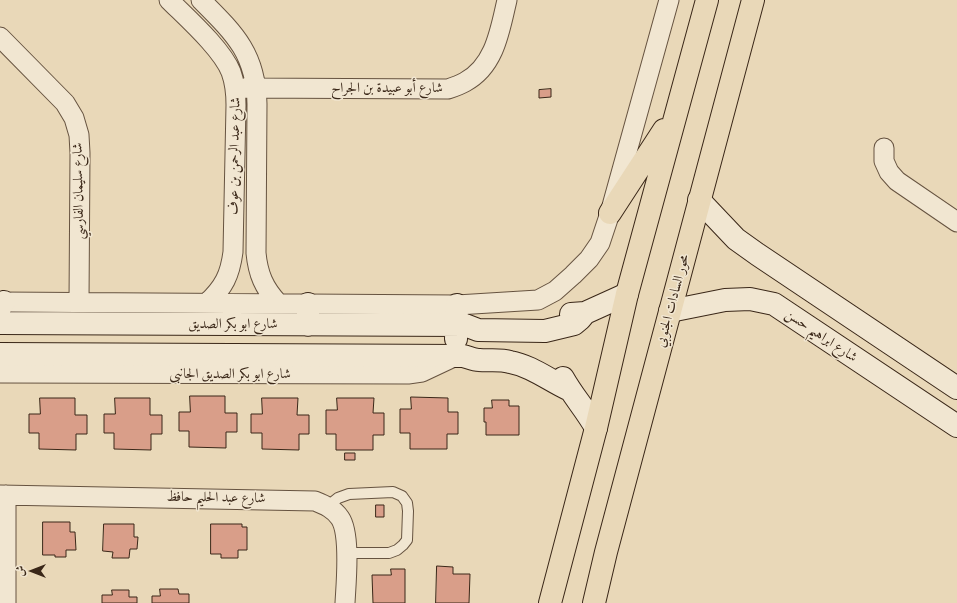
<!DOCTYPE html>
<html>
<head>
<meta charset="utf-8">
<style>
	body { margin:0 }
	#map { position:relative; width:957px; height:603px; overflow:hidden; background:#e9d8b8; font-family:"Gentium Book Plus",Amiri,serif }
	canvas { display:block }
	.north { position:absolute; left:12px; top:551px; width:40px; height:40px; -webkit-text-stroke:3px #f1e6d1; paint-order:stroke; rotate:270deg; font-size:11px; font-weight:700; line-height:16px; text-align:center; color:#3a2718 }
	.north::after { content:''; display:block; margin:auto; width:14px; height:18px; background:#3a2718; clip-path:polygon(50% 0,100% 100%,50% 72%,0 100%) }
</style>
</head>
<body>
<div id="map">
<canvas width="957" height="603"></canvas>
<div class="north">ش</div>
</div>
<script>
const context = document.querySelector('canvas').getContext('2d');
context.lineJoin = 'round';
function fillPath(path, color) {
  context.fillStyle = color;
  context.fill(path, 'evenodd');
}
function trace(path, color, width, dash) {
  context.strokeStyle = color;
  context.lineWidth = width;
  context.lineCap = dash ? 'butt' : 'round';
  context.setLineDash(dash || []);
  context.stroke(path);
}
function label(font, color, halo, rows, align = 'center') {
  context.font = font + ' "Gentium Book Plus",Amiri,serif';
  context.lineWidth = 3;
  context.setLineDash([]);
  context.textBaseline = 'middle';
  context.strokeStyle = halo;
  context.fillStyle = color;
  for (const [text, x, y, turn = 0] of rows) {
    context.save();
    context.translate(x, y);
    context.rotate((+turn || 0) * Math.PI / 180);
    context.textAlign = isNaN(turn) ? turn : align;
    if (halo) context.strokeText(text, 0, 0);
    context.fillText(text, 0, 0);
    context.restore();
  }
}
const building = new Path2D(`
	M551,89V97L539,98V90Z
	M190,396H225V413H237V432H226V448L189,447V431H179V412H190Z
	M411,397L448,398V412H458V434H447V449H410V433H400V409H411Z
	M40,398H75V415H87V434H76V450L39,449V433H29V414H40Z
	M115,398H150V415H162V434H151V450L114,449V433H104V414H115Z
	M262,398H298L297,415H309V434H299V450L262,449V433H251V414H262Z
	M337,398H374L373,413H384V435H373V450H336V434H326V410H337Z
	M492,400H509V406H519V435H486V422H484V408H492Z
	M345,453H355V460H345Z
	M376,505H384V517H376Z
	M43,522H70V532H75L76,550H66V557H55V555H43Z
	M104,524H134V537H138L137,549H130L129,558H112L113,552L103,551Z
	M211,524H242V527H247V550H238V558H221V554H211Z
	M437,566L453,567V574H470L469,603H436Z
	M391,569H405V603H373L372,575H391Z
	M160,589H178L179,594H189V603H152V596H160Z
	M112,590H129V597H137V603H102V595H112Z`);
fillPath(building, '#d99e89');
trace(building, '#3a2718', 1);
const lane = new Path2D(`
	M328,506L338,498L349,494L393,492L402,496L407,503L408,511L407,540L403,545L397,550L389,553H346`);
const street = new Path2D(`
	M169,0C187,18 222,49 231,72C235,83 236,94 236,105L233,252C230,275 224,287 207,303
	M201,0C235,34 256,54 257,104L256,253C258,274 264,288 278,303
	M0,37L65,103L74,118L79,135L80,153L79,302
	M244,88L448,89C454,87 460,85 465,82C495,66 500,30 507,0
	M884,148V161L889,172L897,181L957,222
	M0,302L457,305L538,300L555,291L573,275L589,259L600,243L610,213L669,0
	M0,373L408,374L422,372L456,356
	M0,495L315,501C325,505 334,509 340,518C351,534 346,583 345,603
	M6,495V603`);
const secondary = new Path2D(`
	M699,200L736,239L757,254L957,388
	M308,304V325
	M0,307L4,302
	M670,311L725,300L750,299L774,304L957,426
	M571,314L585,313L627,294
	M0,323L465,325L478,330L545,331L574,324L580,319L585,313
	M456,339L457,305
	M0,354L463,356C468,357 473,360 479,360C489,361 500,359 510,362C532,366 550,381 570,390
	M563,378C573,396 586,410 596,428`);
const primary = new Path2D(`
	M610,213L664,130
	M550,603L596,428L627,294L707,0
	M594,603L606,552L753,0`);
trace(lane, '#665340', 12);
trace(street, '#665340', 21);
trace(secondary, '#3a2718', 24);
trace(primary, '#3a2718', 24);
trace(lane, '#f1e6d1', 10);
trace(street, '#f1e6d1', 19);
trace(secondary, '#f1e6d1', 22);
trace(primary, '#e9d8b8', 22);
label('14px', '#3a2718', '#f1e6d1', [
	["شارع أبو عبيدة بن الجراح",387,88],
	["شارع عبد الرحمن بن عوف",235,156,-89],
	["شارع سليمان الفارسي",79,191,-91],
	["محور السادات الجنوبي",673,301,-75],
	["شارع ابو بكر الصديق",233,324],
	["شارع ابراهيم حسن",821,336,34],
	["شارع ابو بكر الصديق الجانبى",230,374],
	["شارع عبد الحليم حافظ",216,498,1]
]);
</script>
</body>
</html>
